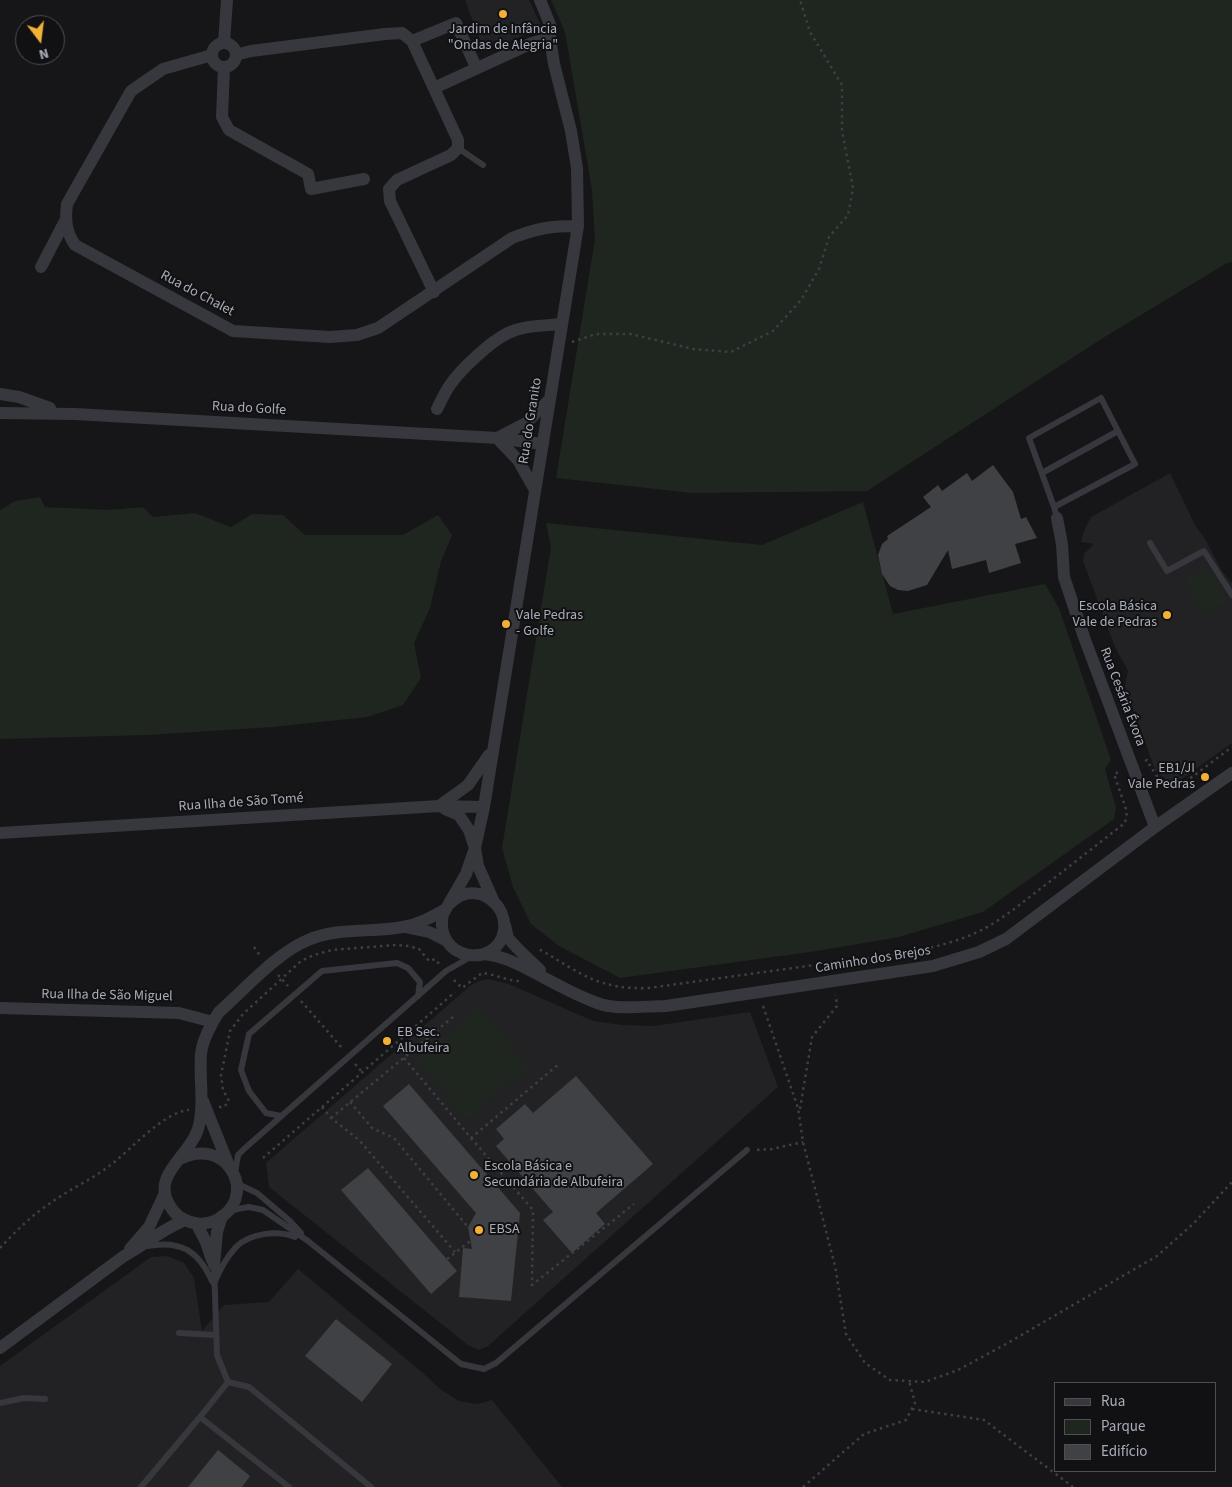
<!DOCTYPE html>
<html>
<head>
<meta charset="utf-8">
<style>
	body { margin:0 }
	#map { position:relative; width:1232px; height:1487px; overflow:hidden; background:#161618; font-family:"Source Sans 3",sans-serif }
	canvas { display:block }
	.legend { position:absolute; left:1054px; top:1382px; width:162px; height:90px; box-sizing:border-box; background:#111113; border:1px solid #4d4f55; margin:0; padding:6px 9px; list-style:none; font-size:15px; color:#a8adb8 }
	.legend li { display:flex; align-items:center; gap:10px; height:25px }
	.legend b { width:25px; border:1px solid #4d4f55 }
	.north { position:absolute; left:15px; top:15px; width:50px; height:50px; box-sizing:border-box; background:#111113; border:1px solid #4d4f55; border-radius:50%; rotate:165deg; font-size:14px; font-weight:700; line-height:20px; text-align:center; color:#a8adb8 }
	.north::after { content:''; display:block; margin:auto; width:18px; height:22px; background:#f2b134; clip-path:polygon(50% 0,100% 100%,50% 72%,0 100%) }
</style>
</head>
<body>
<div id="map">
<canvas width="1232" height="1487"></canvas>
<ul class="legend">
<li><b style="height:6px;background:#37383d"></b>Rua</li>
<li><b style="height:14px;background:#1e261f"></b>Parque</li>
<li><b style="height:14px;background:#404145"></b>Edifício</li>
</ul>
<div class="north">N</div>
</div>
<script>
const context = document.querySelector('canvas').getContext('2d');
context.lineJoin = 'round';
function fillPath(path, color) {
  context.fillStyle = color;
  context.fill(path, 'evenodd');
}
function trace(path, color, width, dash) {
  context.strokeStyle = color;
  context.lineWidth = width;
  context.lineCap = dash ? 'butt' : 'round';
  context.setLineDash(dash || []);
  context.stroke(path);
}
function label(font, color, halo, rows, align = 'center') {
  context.font = font + ' "Source Sans 3",sans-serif';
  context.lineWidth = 4;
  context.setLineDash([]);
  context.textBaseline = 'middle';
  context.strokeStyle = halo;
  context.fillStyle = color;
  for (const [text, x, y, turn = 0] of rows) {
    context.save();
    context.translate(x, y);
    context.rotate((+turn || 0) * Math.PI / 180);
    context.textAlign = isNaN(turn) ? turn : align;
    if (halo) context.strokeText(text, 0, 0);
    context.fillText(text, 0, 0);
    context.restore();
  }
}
fillPath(new Path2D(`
	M465,0H529L542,28L484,51Z
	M1170,473L1195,525L1205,539L1222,571L1232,583V743L1180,780L1169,782L1155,770L1125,686L1128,671L1115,647L1083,561L1084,554L1094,544L1081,542L1084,531L1091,517Z
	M488,979L509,984L593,1021L622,1025L653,1026L750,1012L778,1087L488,1346L479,1350L468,1345L269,1187L266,1163L470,986L479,981Z
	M167,1256L184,1263L194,1278L202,1331L224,1305L269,1302L298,1269L422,1372L440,1389L459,1401L478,1404L492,1400L562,1487H0V1366L151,1257Z`), '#222225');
fillPath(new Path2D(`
	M551,0H1232V262L1227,263L1103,338L867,491L692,493L556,478L595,239L592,190L565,32Z
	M40,497L45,507L109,510L143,507L153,517L195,513L231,527L252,514L283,515L305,535H403L438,515L452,535L441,561L430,608L414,643L421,678L403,705L367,717L272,727L148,735L0,739V510L15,501Z
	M863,502L893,614L1045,584L1059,608L1111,760L1105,769L1116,808L1114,819L983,912L899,937L817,951L620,978L559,946L531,924L513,887L502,848L551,547L546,523L762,545Z
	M1209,567L1227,602L1204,615L1185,579Z
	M478,1007L529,1066L468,1120L416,1061Z`), '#1e261f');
fillPath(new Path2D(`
	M993,465L1013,492L1021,519L1026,517L1037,538L1015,544L1021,563L989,573L986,560L952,569L948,550L927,585L908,591L898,590L890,586L882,574L878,555L882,544L888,539L887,536L931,507L923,497L938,485L942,491L967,473L972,481Z
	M576,1076L653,1164L596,1213L605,1224L572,1253L543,1220L553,1212L496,1146L504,1139L496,1129L525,1104L533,1113Z
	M409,1084L520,1213L511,1301L459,1297L463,1248L472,1249L468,1227L476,1213L383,1106Z
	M368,1168L457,1271L431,1294L341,1190Z
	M336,1319L392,1364L362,1402L305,1356Z
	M218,1450L250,1476L242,1487H188Z`), '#404145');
trace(new Path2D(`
	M572,342L596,334H631L693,349L731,352L773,331L801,300L819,269L829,237L848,215L853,188L842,131V85L810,32L800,0
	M1145,761L1147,760C1157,779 1166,792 1188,780L1232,747
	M254,947L261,957
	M540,951L541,950C581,974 600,990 649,988C706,980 764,972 822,964C871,957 924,954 971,935C986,929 1000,919 1013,910L1125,823L1127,812L1114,774L1119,772
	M278,975L288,986
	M454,980L462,988L482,973C494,974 511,982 520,981
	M301,1001L342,1048
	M763,1006L798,1108L803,1142L835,1266L846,1334L865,1363L890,1380L925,1382L958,1370L1006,1344L1157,1256L1193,1224L1232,1182
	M404,1058L471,1138L559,1064
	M355,1064L362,1072
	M350,1102L372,1128L394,1138L468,1227
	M219,1107H224L229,1101L223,1090L221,1075L230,1031L243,1014L301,961L314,955L332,950L396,945L409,946L419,949L429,961L435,959L440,965
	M322,1107L331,1118L359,1140L455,1252
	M800,1109L812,1037L837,1006L836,995
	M331,1118L453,1017
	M471,1138L533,1210L532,1285L634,1204
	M757,1150L772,1149L803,1142
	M263,1158L455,992
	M0,1248C15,1232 31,1216 49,1204C68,1190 89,1181 108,1167C130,1151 163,1112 189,1110
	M447,1259L473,1239
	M912,1409L984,1420L1073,1487
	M803,1487L864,1434L906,1420L915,1403L909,1381`), '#3d3f44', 2.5, [2.5, 4]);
trace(new Path2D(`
	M458,148L483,165
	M1042,473L1118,431
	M1054,507L1029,438L1101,398L1135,464L1054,507L1057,518
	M1150,543L1167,571L1204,551L1232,595
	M281,1116L266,1113L249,1091L241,1070L249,1034L322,971L397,963L408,968L420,982L418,996
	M235,1173L238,1155L244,1149L446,971L472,956
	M236,1183L257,1193L290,1221L301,1233
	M230,1212L237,1209L249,1207L263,1210L308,1241L461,1364L484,1369L496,1363L747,1150
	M147,1246C180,1240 198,1250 212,1281
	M214,1265L217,1355L228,1382
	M214,1284C219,1271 226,1258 236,1247C250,1233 277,1230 295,1237
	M179,1333L216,1335
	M228,1382L249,1387L371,1487
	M228,1382L200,1417L289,1487
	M0,1403L24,1398L45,1399
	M141,1487L200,1417`), '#37383d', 6);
trace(new Path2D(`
	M412,41L456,23L476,67
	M224,43L227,0
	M212 55a12 12 0 1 1 24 0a12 12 0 1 1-24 0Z
	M212,55L163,69L131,91L67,204C65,220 66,232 75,245L233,331L330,337L357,335L378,328L512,238C538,228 550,226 578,226
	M236,55L251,51L385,34L402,33L412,41L458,140V148L451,155L397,180L389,189L390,201L434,292
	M224,68L222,117L229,130L308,174L311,189L364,179
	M434,88L532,43L550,38
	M41,267L65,221
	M0,394L19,397L50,408
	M437,409C441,401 445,392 450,385C461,369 491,341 508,333C525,325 544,326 562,324
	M0,413L75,414L497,438L543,444
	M535,490L518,460L497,438L526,423L550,399
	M1057,518L1062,544L1064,577L1084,637L1155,827
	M439,806L468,785L489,755
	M445,809L459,815L469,830L475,848L478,866L493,900
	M0,833L439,806L484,807
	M449,904C453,901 457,897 462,895C484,887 507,907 504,930C498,970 433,961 443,914L466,874L475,848L484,807L578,226L577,168L571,131L554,64L550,38L551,27L540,0
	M505,925L508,938L519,950L540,970
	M405,927L429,932L445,940
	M484,954C512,957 533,973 558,985C571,992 586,999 600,1004C619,1010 646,1006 666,1006L933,966L979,952L1006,939L1155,827L1232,773
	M0,1008L179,1013L213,1022
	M203,1101L229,1166
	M180,1159C224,1136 257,1190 223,1216C215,1222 204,1225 194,1223C184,1221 175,1215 170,1206C150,1175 190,1156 198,1129C205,1105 199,1079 201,1054C202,1041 212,1022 219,1012C244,990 278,952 308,940C338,927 372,933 403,927C419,924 432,917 446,909
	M196,1223L206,1242L212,1260
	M130,1249L149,1227L165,1193
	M214,1265L217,1232L222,1216
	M0,1348L124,1256C145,1245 163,1228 186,1220`), '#37383d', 12);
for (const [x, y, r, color] of [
	[503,14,5,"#f2b134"],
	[1167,615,5,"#f2b134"],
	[506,624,5,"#f2b134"],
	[1205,777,5,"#f2b134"],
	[387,1041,5,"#f2b134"],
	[474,1175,5,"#f2b134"],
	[479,1230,5,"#f2b134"]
]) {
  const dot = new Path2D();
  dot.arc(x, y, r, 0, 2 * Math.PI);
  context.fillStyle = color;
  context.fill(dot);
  trace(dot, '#111113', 2);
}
label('14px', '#a8adb8', '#111113', [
	["Jardim de Infância",503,30,"center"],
	["\"Ondas de Alegria\"",503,46,"center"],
	["Escola Básica",1157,607,"right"],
	["Vale de Pedras",1157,623,"right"],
	["Vale Pedras",516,616],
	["- Golfe",516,632],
	["EB1/JI",1195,769,"right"],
	["Vale Pedras",1195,785,"right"],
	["EB Sec.",397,1033],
	["Albufeira",397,1049],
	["Escola Básica e",484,1167],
	["Secundária de Albufeira",484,1183],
	["EBSA",489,1230]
], 'left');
label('14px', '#a8adb8', '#111113', [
	["Rua do Chalet",197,294,28],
	["Rua do Golfe",249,409,3],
	["Rua do Granito",531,421,-81],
	["Rua Cesária Évora",1122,697,69],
	["Rua Ilha de São Tomé",241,803,-4],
	["Caminho dos Brejos",873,960,-9],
	["Rua Ilha de São Miguel",107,996,1]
]);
</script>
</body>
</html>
